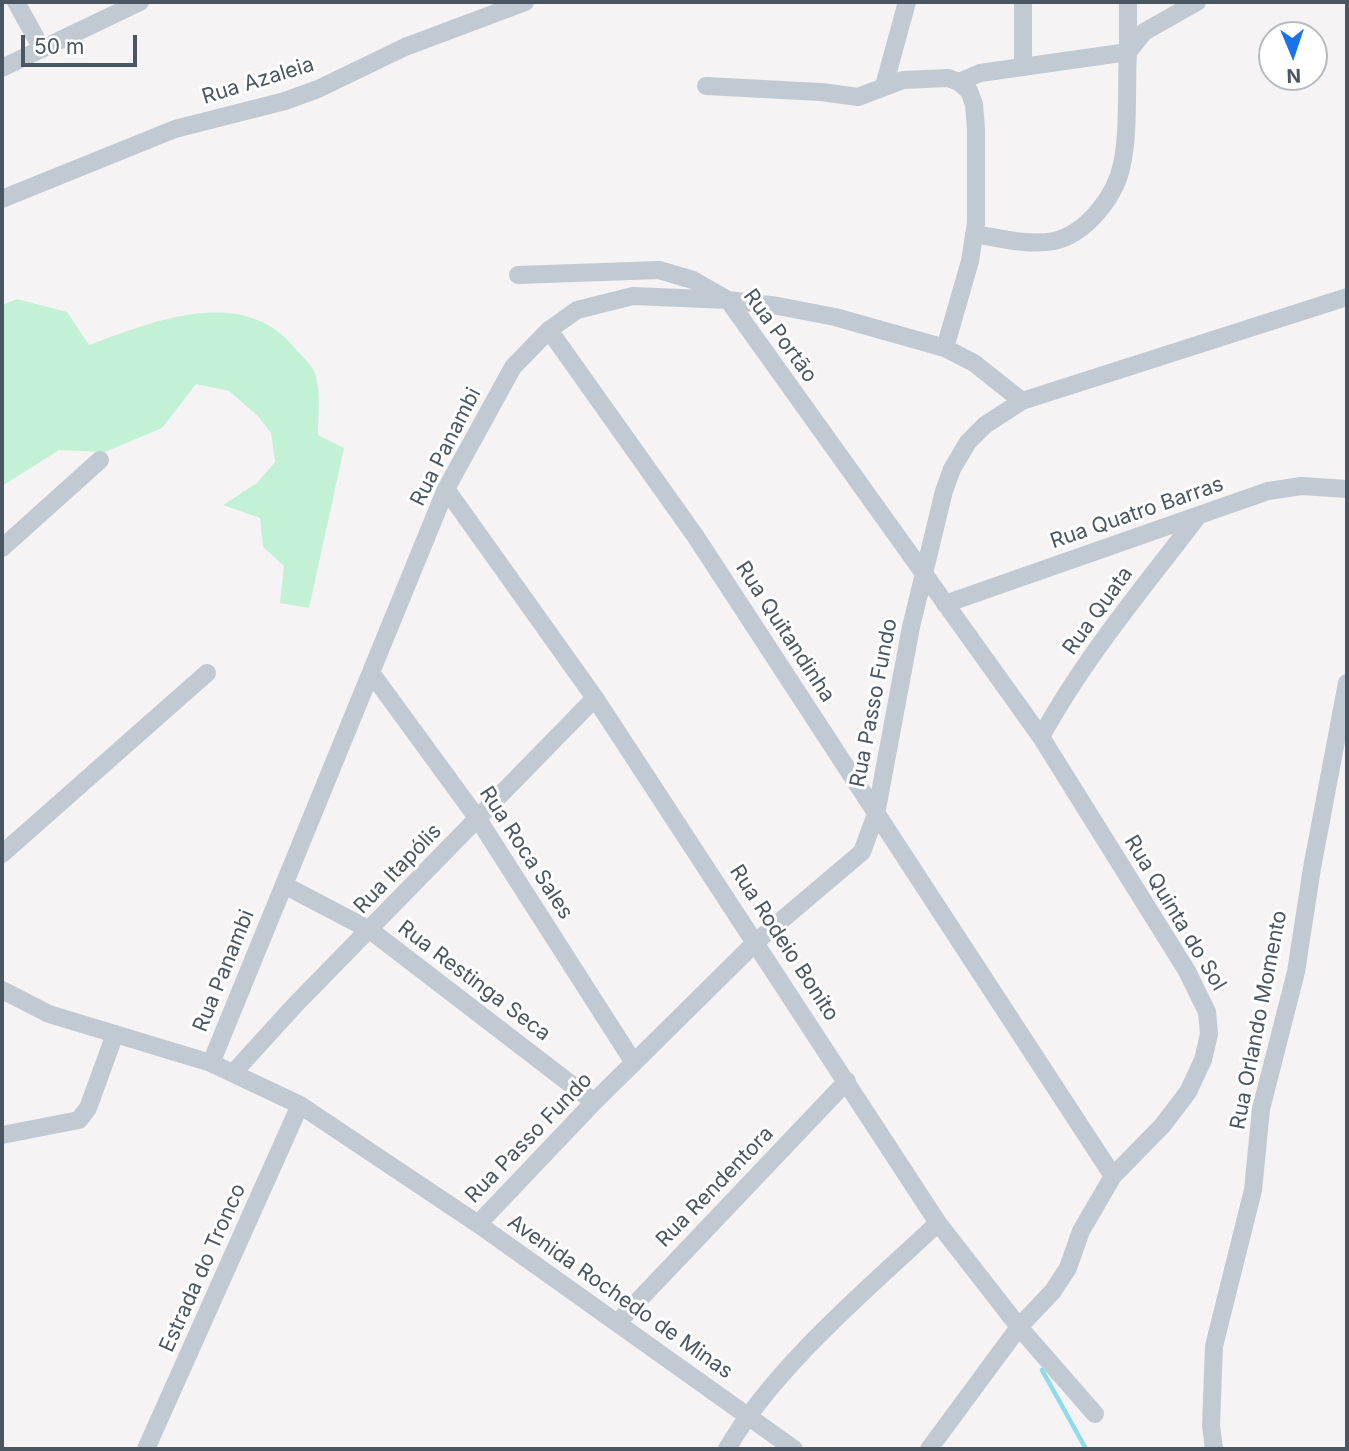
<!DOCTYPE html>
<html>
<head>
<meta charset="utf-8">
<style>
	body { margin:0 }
	#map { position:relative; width:1349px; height:1451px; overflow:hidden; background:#f5f3f3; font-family:Inter,sans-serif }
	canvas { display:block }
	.frame { position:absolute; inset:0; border:4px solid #4a5661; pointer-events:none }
	.north { position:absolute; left:1258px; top:21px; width:70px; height:70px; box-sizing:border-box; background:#fff; border:2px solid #b7bbc0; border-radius:50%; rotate:178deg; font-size:19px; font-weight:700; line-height:28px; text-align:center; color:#4a5661 }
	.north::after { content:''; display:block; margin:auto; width:24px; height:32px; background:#1a73e8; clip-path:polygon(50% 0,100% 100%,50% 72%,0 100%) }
	.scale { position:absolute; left:21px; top:35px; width:116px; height:32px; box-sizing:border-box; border:4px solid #4a5661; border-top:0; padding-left:9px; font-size:21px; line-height:24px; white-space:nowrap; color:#4a5661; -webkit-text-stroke:5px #fff; paint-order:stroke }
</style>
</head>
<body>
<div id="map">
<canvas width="1349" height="1451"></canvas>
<div class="frame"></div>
<div class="north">N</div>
<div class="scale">50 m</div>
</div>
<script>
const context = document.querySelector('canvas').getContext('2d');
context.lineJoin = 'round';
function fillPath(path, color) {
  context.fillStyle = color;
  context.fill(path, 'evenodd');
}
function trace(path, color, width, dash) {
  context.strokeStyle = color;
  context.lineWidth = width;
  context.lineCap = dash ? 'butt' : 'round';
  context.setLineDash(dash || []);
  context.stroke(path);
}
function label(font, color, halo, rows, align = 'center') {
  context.font = font + ' Inter,sans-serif';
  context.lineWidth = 6;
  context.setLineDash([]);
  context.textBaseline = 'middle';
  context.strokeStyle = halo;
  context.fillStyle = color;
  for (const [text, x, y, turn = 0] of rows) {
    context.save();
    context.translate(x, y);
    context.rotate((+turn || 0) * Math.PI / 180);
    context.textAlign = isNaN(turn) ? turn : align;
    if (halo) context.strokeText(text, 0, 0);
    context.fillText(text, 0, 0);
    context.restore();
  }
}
fillPath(new Path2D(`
	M17,299L67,312L89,345C151,322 242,284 294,347C300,355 314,366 316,376C321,395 318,417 318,435L344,448L309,608L280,603L284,566L263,547L260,518L223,505L257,483L275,462L271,433L258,416L229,391L196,384L162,428L105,452L59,450L2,486V305Z`), '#c3f1d5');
trace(new Path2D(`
	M1042,1370L1086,1449`), '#90daee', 4.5);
trace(new Path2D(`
	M16,2L42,49
	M1128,2V52L1144,32L1197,2
	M1023,67V2
	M2,68L140,2
	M959,82L980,73L1128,52C1126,86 1129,133 1122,164C1116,196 1086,234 1054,241C1030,246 998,238 974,234
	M706,86L821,92L858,97L903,80L948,78L959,82L969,91L974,104L976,129V223L970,261L945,348
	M884,86L907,2
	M2,199L175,129L285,101L318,89L405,47L525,2
	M518,275L659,270L693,280L728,300L1041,737L1187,971L1207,1012L1209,1034L1203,1060L1188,1092L1162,1126L1113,1176L1081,1231L1068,1268L1053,1291L1019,1327L929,1449
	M549,330L696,537L1113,1176
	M446,489L595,698L938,1223L1019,1327L1095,1414
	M2,548L100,460
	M945,604L1268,491L1302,486L1347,489
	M372,674L478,819L634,1063
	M1041,737C1084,658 1144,587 1198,516
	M2,854L207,673
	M284,885L370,930L594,1102
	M2,990L49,1014L211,1063L300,1105L478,1224L794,1449
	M211,1063L446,489L513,367L549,330L577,310L633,296L728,300L778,306L835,317L945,348L974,363L1022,401
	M234,1072L295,1005L595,698
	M2,1135L79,1120L88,1108L115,1034
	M478,1224L594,1102L757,941L862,852L876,814L911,627L944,491L952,469L968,442L985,425L1022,401L1347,297
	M617,1323L847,1081
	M146,1449L300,1105
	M727,1449C774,1367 869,1288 938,1223
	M1214,1449L1211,1426L1214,1346L1253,1190L1261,1109L1296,972L1312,868L1347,683`), '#c1cad2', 18);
label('21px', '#4a5661', '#fff', [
	["Rua Azaleia",258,81,-17],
	["Rua Portão",780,336,54],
	["Rua Panambi",446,447,-63],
	["Rua Quatro Barras",1137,513,-19],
	["Rua Quata",1098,611,-54],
	["Rua Quitandinha",785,632,57],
	["Rua Passo Fundo",874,703,-79],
	["Rua Roca Sales",526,853,57],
	["Rua Itapólis",398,869,-46],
	["Rua Quinta do Sol",1175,913,59],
	["Rua Rodeio Bonito",784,943,57],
	["Rua Panambi",224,971,-68],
	["Rua Restinga Seca",474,981,37],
	["Rua Orlando Momento",1259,1020,-79],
	["Rua Passo Fundo",529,1138,-46],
	["Rua Rendentora",715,1187,-46],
	["Estrada do Tronco",203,1268,-66],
	["Avenida Rochedo de Minas",620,1297,35]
]);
</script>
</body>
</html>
